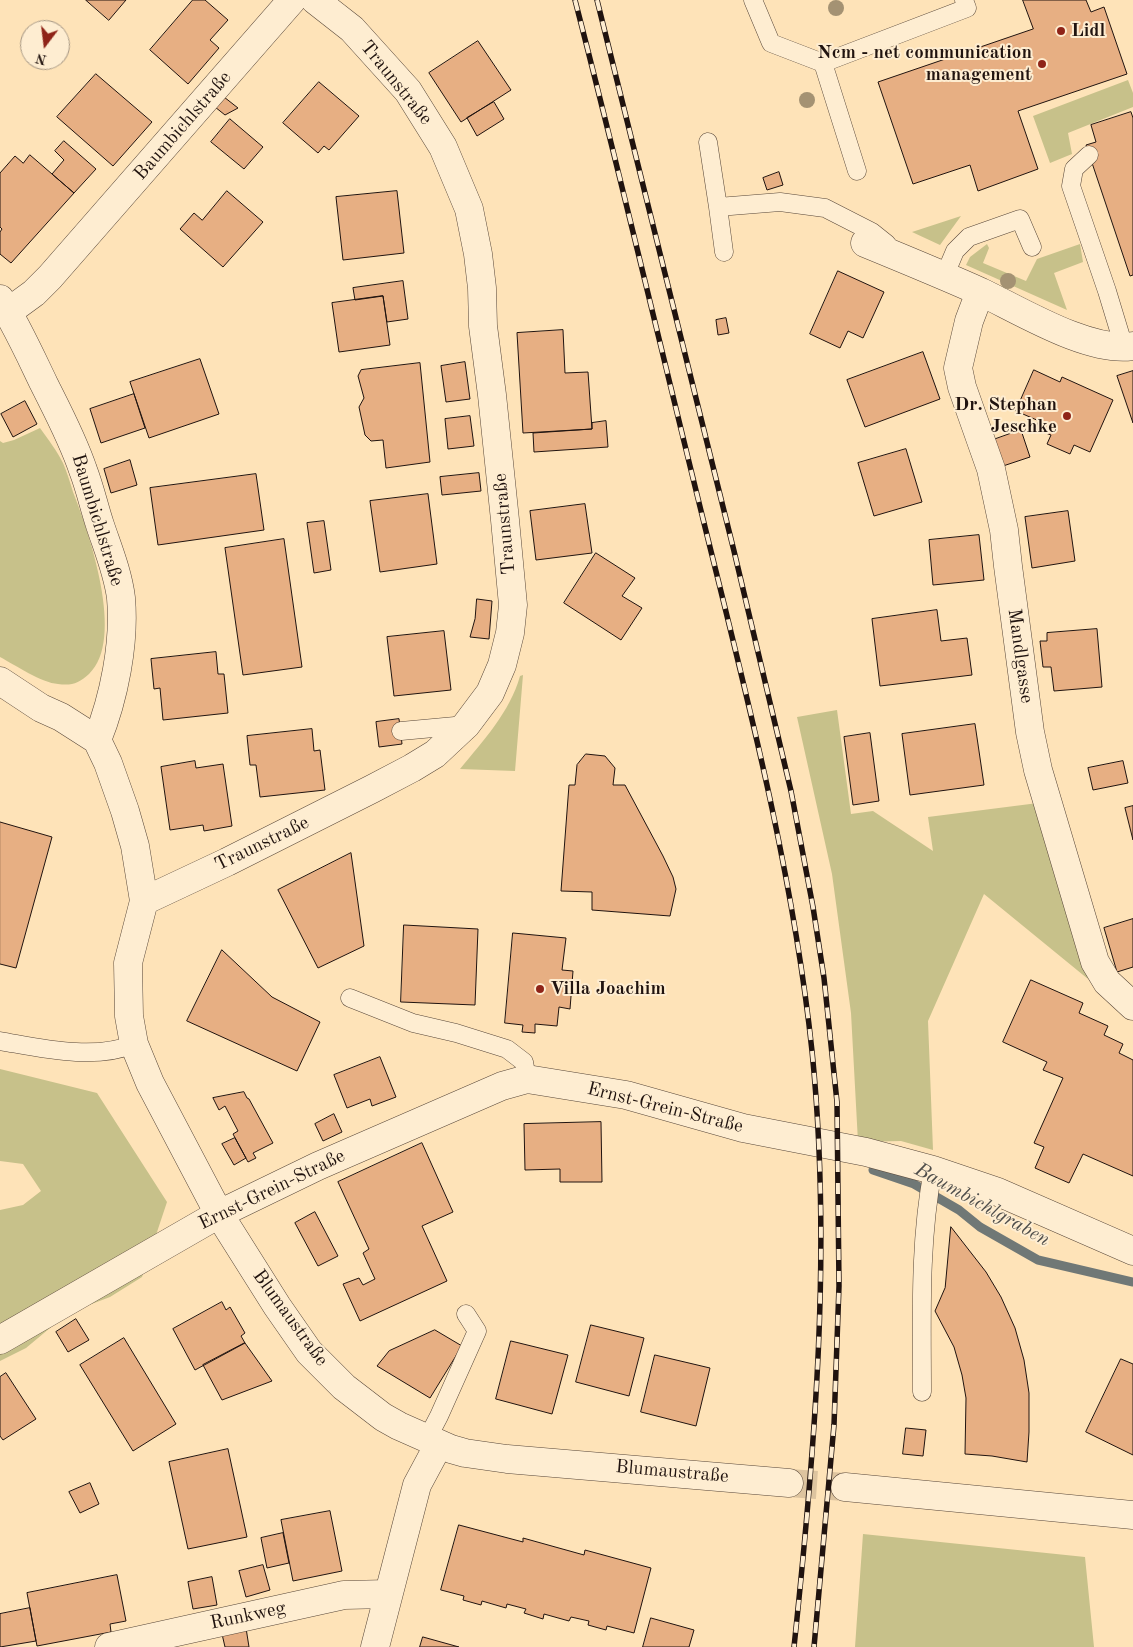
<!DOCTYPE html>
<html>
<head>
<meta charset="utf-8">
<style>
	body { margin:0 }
	#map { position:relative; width:1133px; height:1647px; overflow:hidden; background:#fee3b8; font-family:"Old Standard TT",serif }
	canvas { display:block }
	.north { position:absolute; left:20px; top:20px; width:50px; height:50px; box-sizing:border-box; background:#feedd1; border:1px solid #a59683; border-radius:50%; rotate:195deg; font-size:14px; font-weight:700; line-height:20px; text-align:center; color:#20130f }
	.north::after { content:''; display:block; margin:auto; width:18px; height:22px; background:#8f2418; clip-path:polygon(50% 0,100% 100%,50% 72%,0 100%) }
</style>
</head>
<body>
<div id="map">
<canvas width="1133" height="1647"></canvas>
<div class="north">N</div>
</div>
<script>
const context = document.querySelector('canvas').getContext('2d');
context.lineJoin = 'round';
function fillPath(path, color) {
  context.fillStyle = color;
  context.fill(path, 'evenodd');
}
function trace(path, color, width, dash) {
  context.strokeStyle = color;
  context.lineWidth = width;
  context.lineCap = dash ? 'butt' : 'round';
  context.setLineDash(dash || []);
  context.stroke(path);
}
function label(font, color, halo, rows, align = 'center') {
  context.font = font + ' "Old Standard TT",serif';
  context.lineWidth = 4;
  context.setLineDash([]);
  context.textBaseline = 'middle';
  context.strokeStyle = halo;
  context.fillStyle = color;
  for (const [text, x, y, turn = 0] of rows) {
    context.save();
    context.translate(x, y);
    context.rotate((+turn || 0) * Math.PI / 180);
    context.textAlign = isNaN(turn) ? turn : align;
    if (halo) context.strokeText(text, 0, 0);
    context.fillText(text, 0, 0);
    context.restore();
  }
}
fillPath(new Path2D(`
	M1128,80L1133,93V107L1068,133L1072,154L1050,163L1033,116Z
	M961,216L940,245L912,232Z
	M987,244L989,248L983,263L1026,281L1037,259L1080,244L1083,262L1054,273L1067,310L966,265L970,257Z
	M40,428C48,439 57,451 63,463C67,472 70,482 73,492C89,532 126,640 89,674C79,683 72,686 58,684C42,683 15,665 0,657V441L3,443L14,440Z
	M523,675L515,771L460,769C483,741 510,712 520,676Z
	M837,710L851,814L873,811L933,851L928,817L1038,803L1088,979L984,894L928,1021L933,1150L901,1141L858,1142L851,1013L832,874L797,717Z
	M0,1069L97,1093L167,1202L142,1277L110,1297L68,1313L26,1348L0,1361V1210L23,1205L41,1191L23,1164L0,1161Z
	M863,1534L1085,1557L1094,1647H855Z`), '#c7c18a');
trace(new Path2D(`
	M873,1170L914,1184L959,1210L980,1227L1038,1260L1133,1282`), '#707876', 9);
const building = new Path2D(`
	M86,0H126L109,20Z
	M193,0H205L228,20L210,40L219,48L188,84L150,50Z
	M1023,0H1086L1091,12L1104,7L1127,74L1018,111L1038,169L978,191L970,165L913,184L878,82L1033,29Z
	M478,41L511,90L461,122L429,73Z
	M96,74L152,122L113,166L57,117Z
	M319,82L359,116L329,150L324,146L318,153L283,123Z
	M224,97L238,108L225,115L215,107Z
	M494,102L504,119L477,136L467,118Z
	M1131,112L1133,118V275L1130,276L1086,145L1096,142L1091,125Z
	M230,119L263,147L244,169L211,142Z
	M64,141L96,169L74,193L52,174L64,160L55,151Z
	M30,155L74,193L11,263L0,254V232L2,229L0,227V173L15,156L23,163Z
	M779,172L783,185L767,190L763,178Z
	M227,191L263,222L223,267L180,229L194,213L202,220Z
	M397,191L404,253L343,260L336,197Z
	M838,271L884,292L863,338L848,331L840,348L810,334Z
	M403,281L408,319L387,322L383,296L355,300L353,288Z
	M383,296L390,345L339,352L332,303Z
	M726,318L729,333L718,335L716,320Z
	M563,330L565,373L588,372L592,429L523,433L517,333Z
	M923,352L940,399L865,427L847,380Z
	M200,359L219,414L149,438L130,382Z
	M465,362L470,399L446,402L441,366Z
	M420,363L430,462L386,468L383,440L371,441L365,435L359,407L364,398L358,376L361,370Z
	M1034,370L1060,382L1062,377L1113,400L1090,452L1074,445L1070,454L1047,444L1051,435L1035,429L1039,421L1016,411Z
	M1133,371V423L1117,376Z
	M134,394L145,428L101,443L90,409Z
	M25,401L37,424L13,437L1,414Z
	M470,416L474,446L448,449L445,419Z
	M606,421L608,447L534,452L533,433L592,429V423Z
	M1021,430L1030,457L1003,466L993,440Z
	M906,449L922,502L874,516L858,463Z
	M130,460L137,485L111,493L104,469Z
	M479,473L481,491L442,495L440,477Z
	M256,474L264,530L158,545L150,488Z
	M428,494L437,564L380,572L370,501Z
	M585,504L592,553L536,560L530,511Z
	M1068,511L1075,561L1032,568L1025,517Z
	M324,521L331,570L314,573L307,523Z
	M979,535L984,580L933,585L929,540Z
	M284,539L302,667L243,675L225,548Z
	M596,553L635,578L622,596L642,608L621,640L564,603Z
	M477,599L492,601L489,639L470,637L475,619Z
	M937,610L941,641L967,638L972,675L880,686L872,619Z
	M1097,629L1102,687L1054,691L1051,667H1043L1040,641H1047V633Z
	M444,631L451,690L394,696L387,637Z
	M216,652L218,674H224L228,713L163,720L160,688L154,689L151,659Z
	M399,719L402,744L379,747L376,722Z
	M975,724L984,785L910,795L902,734Z
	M312,729L314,751L320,750L325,790L260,797L256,765H250L247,736Z
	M870,733L879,801L853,805L844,737Z
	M586,754L605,756L615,768L613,785H625L663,856L673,877L676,889L670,916L592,910V892L561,891L569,785H575L577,765Z
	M195,761L196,768L223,764L232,826L204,831L203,825L170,830L161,767Z
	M1123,761L1128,783L1093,790L1088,768Z
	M1133,806V840L1125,808Z
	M0,822L52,837L16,968L0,964Z
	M351,853L364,946L318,968L278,890Z
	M1133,919V967L1117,972L1104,928Z
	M404,925L478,929L475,1005L401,1002Z
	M513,933L566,938L562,970L573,971L570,1009L559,1007L557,1026L535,1024V1033L522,1032L523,1025L505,1023Z
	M222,950L272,997L320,1022L297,1071L187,1021Z
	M1031,980L1083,1003L1079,1013L1108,1026L1104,1035L1123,1044L1119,1053L1133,1060V1176L1083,1154L1069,1183L1035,1168L1044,1147L1034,1143L1063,1078L1043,1070L1047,1062L1003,1042Z
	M380,1057L396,1097L372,1106L370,1099L347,1108L334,1075Z
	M244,1092L247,1098L249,1099L273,1143L253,1153L256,1158L248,1162L233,1134L238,1131L225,1106L219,1110L213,1098Z
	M334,1114L342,1132L323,1141L315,1124Z
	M601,1122L602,1182H560V1169L525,1170L524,1124Z
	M235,1138L246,1158L234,1165L222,1144Z
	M422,1143L453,1212L422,1226L447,1281L360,1321L343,1284L359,1278L363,1285L375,1279L363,1253L369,1249L338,1182Z
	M315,1212L338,1256L318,1266L295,1223Z
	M951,1227L986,1272L1001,1297L1015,1328L1024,1360L1029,1393V1432L1027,1462L992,1456L965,1454L966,1398L962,1375L954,1347L935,1311L945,1288Z
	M222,1302L226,1310L230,1307L245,1333L241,1336L245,1343L195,1370L173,1329Z
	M76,1319L89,1340L68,1352L56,1332Z
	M591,1325L644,1338L629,1396L576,1382Z
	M435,1330L462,1346L430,1398L377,1366L389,1351Z
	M124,1338L176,1424L133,1451L80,1365Z
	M511,1341L568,1355L552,1414L496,1399Z
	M245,1343L272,1381L222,1400L203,1365Z
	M655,1355L710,1368L696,1426L641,1412Z
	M1121,1359L1133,1364V1455L1086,1432Z
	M6,1373L36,1419L3,1440L0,1436V1377Z
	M906,1428L926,1430L923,1456L903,1454Z
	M228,1449L247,1537L188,1549L169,1462Z
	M90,1483L99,1504L80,1513L69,1492Z
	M330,1511L342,1571L293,1581L281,1520Z
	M459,1525L523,1542V1538L584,1555L585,1550L651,1568L634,1633L607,1626L606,1630L588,1625L589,1621L571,1617L569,1621L544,1614L543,1619L524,1613L526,1609L507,1604L506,1608L482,1601L481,1605L463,1600L464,1596L441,1590Z
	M283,1533L289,1563L267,1568L261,1538Z
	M263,1565L270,1590L246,1597L239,1571Z
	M117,1575L126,1621L110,1624L111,1632L37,1646L27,1593Z
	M212,1577L217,1605L193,1609L188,1582Z
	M30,1608L36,1641L0,1647V1614Z
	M651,1618L694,1630L689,1647H643Z
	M246,1628L249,1647H225L222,1634Z
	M423,1637L459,1647H420Z`);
fillPath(building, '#e7af83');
trace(building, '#20130f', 1);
trace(new Path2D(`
	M789,1483L845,1487`), '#ddc49f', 28, [28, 14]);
const lane = new Path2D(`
	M753,0L771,43L823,63L857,171
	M823,63L967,8L964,0
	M708,142L718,207L780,202L825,208L872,232L887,244
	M1089,155L1074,169L1071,186L1107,291L1124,347
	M718,207L724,252
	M944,277L955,251L969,237L1020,219L1032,247
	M401,731L466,725
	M350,998L413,1023L456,1033L507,1049L524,1062L527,1079
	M0,1041C41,1048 94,1061 134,1044
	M922,1392C922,1318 919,1243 933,1170
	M427,1439L439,1416L477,1331L466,1314`);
const street = new Path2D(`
	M865,243C904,259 943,275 981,292C1021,311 1089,353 1133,346
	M980,292L969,321L958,368L962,387L991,469L1004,530L1008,566L1030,732L1038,770L1095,962L1107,982L1133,1006
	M0,299C17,326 30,355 44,384C58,412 73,440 83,470C90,488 94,507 100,525C108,549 118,573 121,598C125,643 114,698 97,740
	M8,312L34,293L50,277L292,0
	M0,681L41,708L61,717L97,740L108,763L125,811L135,846L144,901L128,963L129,1016L134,1044L150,1083L219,1214L277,1306L309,1352L344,1387L383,1417L399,1426L451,1449L465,1453L507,1459L789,1483
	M144,901L227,862L372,789L412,768L435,754L466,725L490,693L502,665L510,633L513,605L505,520L492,395L483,326L482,288L478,254L469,209L443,147L408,91L352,29L315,0
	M0,1340L219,1214L318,1166L502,1086L527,1079L626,1095L743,1128L866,1152L933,1170L998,1192L1133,1251
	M845,1487L1133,1515
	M109,1647L344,1595L388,1594
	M375,1647L417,1485L439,1444`);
trace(lane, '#584739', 19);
trace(street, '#584739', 29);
trace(lane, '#feedd1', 18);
trace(street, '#feedd1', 28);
const rail = new Path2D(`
	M575,0C620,174 661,349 704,523C747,697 793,872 812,1051C832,1249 815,1449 794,1647
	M597,0L734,551L791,791L813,907L824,978L837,1102L839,1286L834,1425L814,1647`);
trace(rail, '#20130f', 5.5);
trace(rail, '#feedd1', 4, [11]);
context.fillStyle = '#a49273';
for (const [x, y] of [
	[836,8],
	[807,100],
	[1008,281]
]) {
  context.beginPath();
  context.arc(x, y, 8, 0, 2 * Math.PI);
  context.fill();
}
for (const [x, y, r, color] of [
	[1061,31,5,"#8f2418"],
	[1042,64,5,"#8f2418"],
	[1067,416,5,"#8f2418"],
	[540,989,5,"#8f2418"]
]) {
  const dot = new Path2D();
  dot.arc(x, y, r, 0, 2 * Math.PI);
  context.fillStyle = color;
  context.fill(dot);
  trace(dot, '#feedd1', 2);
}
label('bold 19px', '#20130f', '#feedd1', [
	["Lidl",1071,31],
	["Ncm - net communication",1032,53,"right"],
	["management",1032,75,"right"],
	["Dr. Stephan",1057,405,"right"],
	["Jeschke",1057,427,"right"],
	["Villa Joachim",550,989]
], 'left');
label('19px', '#20130f', '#feedd1', [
	["Traunstraße",396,83,51],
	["Baumbichlstraße",183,126,-49],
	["Baumbichlstraße",97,520,73],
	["Traunstraße",505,524,-95],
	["Mandlgasse",1020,656,82],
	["Traunstraße",262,844,-26],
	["Ernst-Grein-Straße",665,1108,14],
	["Ernst-Grein-Straße",272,1190,-26],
	["Blumaustraße",290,1318,54],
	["Blumaustraße",672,1472,5],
	["Runkweg",248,1616,-12]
]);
label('italic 20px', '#4f4e4b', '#feedd1', [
	["Baumbichlgraben",982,1205,29]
]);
</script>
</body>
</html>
